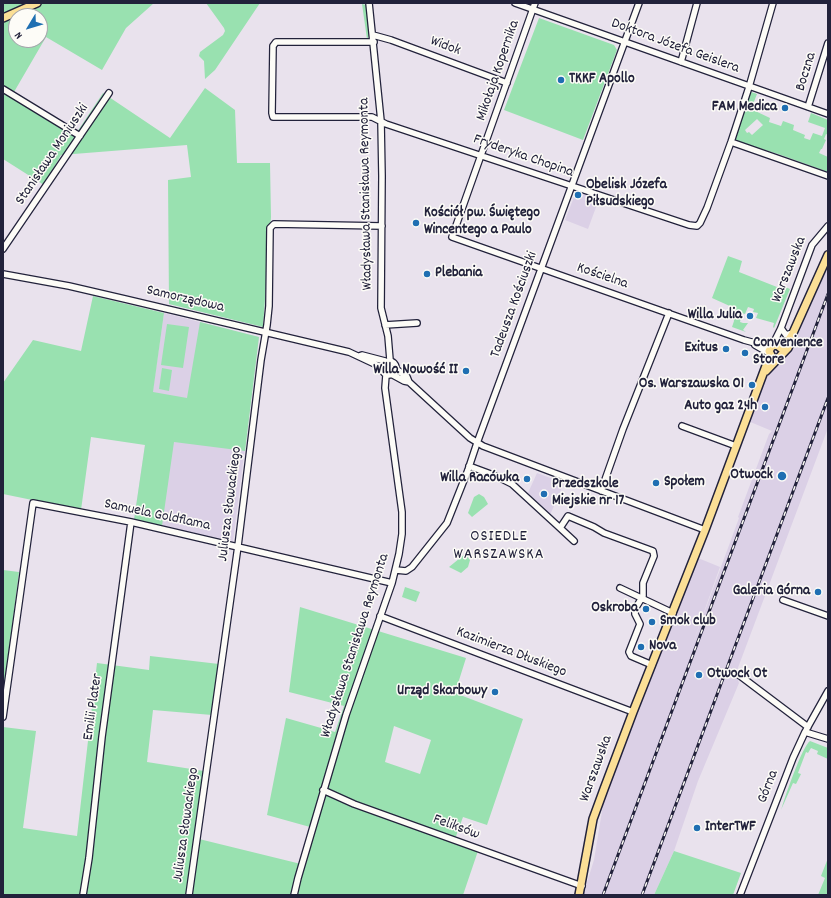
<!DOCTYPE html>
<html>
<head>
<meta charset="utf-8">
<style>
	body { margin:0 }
	#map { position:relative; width:831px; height:898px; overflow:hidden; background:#e9e2ed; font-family:Dekko,sans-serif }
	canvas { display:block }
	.frame { position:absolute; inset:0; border:4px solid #22223b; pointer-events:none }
	.north { position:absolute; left:8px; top:8px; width:40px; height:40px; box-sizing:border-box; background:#fdfcf7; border:1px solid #a5a5ac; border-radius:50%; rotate:232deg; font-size:11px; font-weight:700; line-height:16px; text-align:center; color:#22223b }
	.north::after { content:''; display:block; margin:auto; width:14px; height:18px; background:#1f6fb2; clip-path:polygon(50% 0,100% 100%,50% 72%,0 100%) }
</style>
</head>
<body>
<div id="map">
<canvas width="831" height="898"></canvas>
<div class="frame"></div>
<div class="north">N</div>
</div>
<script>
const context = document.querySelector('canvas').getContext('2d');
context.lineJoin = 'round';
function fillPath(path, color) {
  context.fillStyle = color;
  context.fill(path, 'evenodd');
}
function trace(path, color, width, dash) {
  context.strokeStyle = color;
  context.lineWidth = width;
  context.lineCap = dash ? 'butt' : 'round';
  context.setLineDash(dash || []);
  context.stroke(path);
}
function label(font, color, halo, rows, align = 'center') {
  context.font = font + ' Dekko,sans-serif';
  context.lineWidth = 3;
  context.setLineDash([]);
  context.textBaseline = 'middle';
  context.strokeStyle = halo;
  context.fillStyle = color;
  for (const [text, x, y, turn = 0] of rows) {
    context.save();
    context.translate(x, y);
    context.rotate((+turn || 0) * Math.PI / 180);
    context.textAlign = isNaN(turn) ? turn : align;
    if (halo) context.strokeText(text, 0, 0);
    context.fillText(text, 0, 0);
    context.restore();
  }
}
fillPath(new Path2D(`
	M581,193L599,199L588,229L565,220L574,197H578Z
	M828,267V428L736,673L739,683L698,781L674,851L654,895H583L594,860L604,799L637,707L698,558L720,567L689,654L739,518L738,517L769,434L772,431L748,421L765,377L790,352L799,333L802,324Z
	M164,313L259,337L233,541L134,520Z
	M537,473L564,483L550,515L528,493Z`), '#dbd0e6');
fillPath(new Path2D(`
	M3,3H154L126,28L102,70L46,37L14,92L77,132L103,93L170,138L205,88L235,110L237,163H270L271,217L263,327L169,304L168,180L191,177L187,145L61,155L44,185L3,159ZM16,16H40V40H16Z
	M206,3H260L215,70L205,79L204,61L199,56L200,52L223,35L225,31L224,28Z
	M362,4L366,5L370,34L367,39Z
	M539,18L614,45L617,50L583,140L504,110Z
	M751,92L757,94L751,109L770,118L769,122L781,126L783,121L794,125L793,130L805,135L804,138L810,140L813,133L822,136L825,128L808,122L811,113L828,120V135L826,134L824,139L826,140L822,149H821L819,153L828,157V172L778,154L736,141L735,139ZM757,119L763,125L752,135L749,132L747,133L745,130Z
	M728,256L742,261L739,272L782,289L783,286L790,289L774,328L773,327L774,323L756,318L758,313L753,312L754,309L748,307L745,314L742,313L740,322L743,323H748L743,330L746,332L732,327L734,321L732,307L712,298Z
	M93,296L164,313L153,392L187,398L200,322L259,337L245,451L174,442L162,526L134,520L145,445L91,437L81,510L3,494V383L33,340L81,351Z
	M167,324L189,327L183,368L161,365Z
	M162,368L172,370L169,391L159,389Z
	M479,494L484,497L488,504L472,517L468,513L474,497Z
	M465,554L470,560L468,567L461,573L449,567Z
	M3,570L19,572L3,697Z
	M405,587L420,592L416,602L402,597Z
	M300,607L466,658L455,693L523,719L487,825L463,817L455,839L479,848L463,895H3V727L36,731L23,828L77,836L97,663L149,670L150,656L219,664L212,715L153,710L147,762L204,771L195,838L301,864L310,827L267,815L286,718L335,732L344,706L289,692ZM394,726L431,740L420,774L385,762Z
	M810,741L828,748V759L817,754L818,751L811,748L808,753L806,752L798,773L801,774L796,784L793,783L781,810L782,807C786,794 802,747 810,741Z
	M674,851L741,873L733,895H654Z
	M828,858V895H818L825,878L821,876Z`), '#99e1b0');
const minor = new Path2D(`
	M369,3L381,121L382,176L381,308L388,336L390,360
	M515,3L828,114
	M535,3L452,237L744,340L770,347
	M373,35L391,40L507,83
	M374,42H276L273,46L272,113L273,117H372L386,124L689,225L697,226L700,223L707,208L731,142L749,87L773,3
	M681,62L697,3
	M3,89L80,136
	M808,107L828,43
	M731,142L828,176
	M3,249L109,93
	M3,274L69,286L125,299L349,352L381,367
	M385,325L417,323
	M781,328L786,335L793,333
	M755,345L769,353
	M772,346L781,328L812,245L828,226
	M359,356L362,355L385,361
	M382 368a7 7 0 1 1 14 0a7 7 0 1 1-14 0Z
	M396,369L407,377L409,382L470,438L483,446L705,530
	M393,375L404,381L409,382
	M682,426L736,446
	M469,466L496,476L512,484L560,528L568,516L594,527L604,533L653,551L654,556L643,583V596L635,609V614L640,624L629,652L631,656L652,665
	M601,491L623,429L669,313
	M560,528L574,541
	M396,570L406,571L412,567L447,523L468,470L477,443L639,3
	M620,588L673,613
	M783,600L828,616
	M380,616L633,712
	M739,675L808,727
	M3,717L33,503L131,522L392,583
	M805,732L828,739
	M323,790L354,804L582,886
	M83,895L89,858L102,737L131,522
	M189,895L238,546L261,360L267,325L269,306L270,228L274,224L382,226
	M294,895L298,878L346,715L392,583L399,554L402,534V512L385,388L386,375
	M740,895L793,758L805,732L828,691`);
const major = new Path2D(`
	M3,18L37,3
	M780,346L788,341L793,333L828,255
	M772,357L769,351L772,346L777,345L782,349
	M766,371L788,348L792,339
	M579,895L593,819L604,789L633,712L705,530L770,355`);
trace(minor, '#22223b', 8);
trace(major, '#22223b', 10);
trace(minor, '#fdfcf7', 5.5);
trace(major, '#fbdf96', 7);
const rail = new Path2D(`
	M603,895L828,294
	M642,895L828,398`);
trace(rail, '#22223b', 3);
trace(rail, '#fdfcf7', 1.5, [4.5]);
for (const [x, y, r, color] of [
	[561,80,4,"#1f6fb2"],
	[785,108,4,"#1f6fb2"],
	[578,195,4,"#1f6fb2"],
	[416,223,4,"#1f6fb2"],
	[427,274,4,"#1f6fb2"],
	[750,316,4,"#1f6fb2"],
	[726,349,4,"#1f6fb2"],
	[745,353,4,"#1f6fb2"],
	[466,371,4,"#1f6fb2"],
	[752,385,4,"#1f6fb2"],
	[765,407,4,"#1f6fb2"],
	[782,476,5,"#1f6fb2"],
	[527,479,4,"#1f6fb2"],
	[656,483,4,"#1f6fb2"],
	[544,494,4,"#1f6fb2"],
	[818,592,4,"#1f6fb2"],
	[646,609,4,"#1f6fb2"],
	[652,622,4,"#1f6fb2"],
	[641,647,4,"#1f6fb2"],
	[699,675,4,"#1f6fb2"],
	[495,692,4,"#1f6fb2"],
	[697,828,4,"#1f6fb2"]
]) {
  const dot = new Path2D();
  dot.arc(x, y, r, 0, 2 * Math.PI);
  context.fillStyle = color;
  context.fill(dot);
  trace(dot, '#fdfcf7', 1.5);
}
label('15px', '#22223b', '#fdfcf7', [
	["Widok",445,47,20],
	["Doktora Józefa Geislera",675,47,20],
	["Mikołaja Kopernika",499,71,-71],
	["Boczna",807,72,-73],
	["Stanisława Moniuszki",53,155,-56],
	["Fryderyka Chopina",523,157,19],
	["Władysława Stanisława Reymonta",367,194,-91],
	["Warszawska",790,270,-68],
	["Kościelna",602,277,19],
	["Samorządowa",185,300,13],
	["Tadeusza Kościuszki",515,305,-70],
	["Juliusza Słowackiego",231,504,-83],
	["Samuela Goldflama",157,516,12],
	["Władysława Stanisława Reymonta",356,646,-72],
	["Kazimierza Dłuskiego",511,653,21],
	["Emilii Plater",94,707,-82],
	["Warszawska",597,769,-70],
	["Górna",769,787,-69],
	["Juliusza Słowackiego",187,825,-82],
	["Feliksów",456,828,20]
]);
label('bold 15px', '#22223b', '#fdfcf7', [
	["TKKF Apollo",569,80],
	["FAM Medica",777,108,"right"],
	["Obelisk Józefa",586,186],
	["Piłsudskiego",586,203],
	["Kościół pw. Świętego",424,214],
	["Wincentego a Paulo",424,231],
	["Plebania",435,274],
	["Willa Julia",742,316,"right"],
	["Convenience",753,344],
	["Store",753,361],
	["Exitus",718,349,"right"],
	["Willa Nowość II",458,371,"right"],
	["Os. Warszawska 01",744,385,"right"],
	["Auto gaz 24h",757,407,"right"],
	["Otwock",773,476,"right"],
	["Willa Racówka",519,479,"right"],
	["Społem",664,483],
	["Przedszkole",552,485],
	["Miejskie nr 17",552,502],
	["Galeria Górna",810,592,"right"],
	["Oskroba",638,609,"right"],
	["Smok club",660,622],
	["Nova",649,647],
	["Otwock Ot",707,675],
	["Urząd Skarbowy",487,692,"right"],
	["InterTWF",705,828]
], 'left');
context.letterSpacing = '1px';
label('16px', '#22223b', '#fdfcf7', [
	["OSIEDLE",499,538],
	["WARSZAWSKA",499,556]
]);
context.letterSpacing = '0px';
</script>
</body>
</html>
